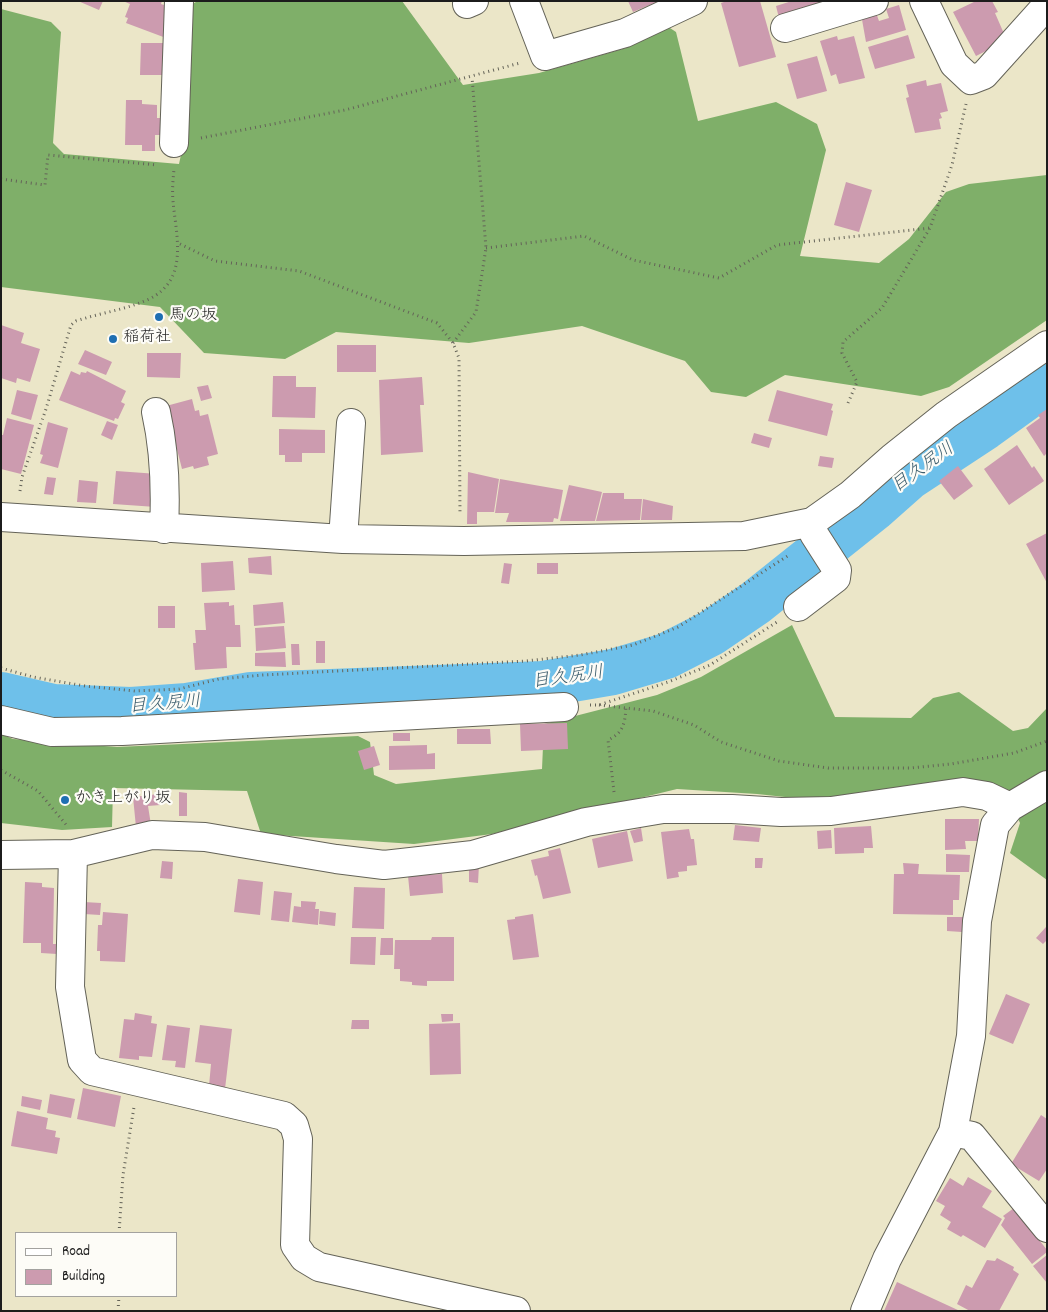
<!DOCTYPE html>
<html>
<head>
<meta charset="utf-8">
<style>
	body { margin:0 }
	#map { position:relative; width:1048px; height:1312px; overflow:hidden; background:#ebe6c8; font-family:Dekko,sans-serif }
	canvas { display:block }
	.frame { position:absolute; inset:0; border:2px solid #1c1c1c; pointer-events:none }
	.legend { position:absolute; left:15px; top:1232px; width:162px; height:65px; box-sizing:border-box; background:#fdfcf7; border:1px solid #a3a29f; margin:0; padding:6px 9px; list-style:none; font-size:15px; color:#1c1c1c }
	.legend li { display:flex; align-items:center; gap:10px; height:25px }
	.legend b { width:25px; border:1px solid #a3a29f }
</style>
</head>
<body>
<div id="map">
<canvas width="1048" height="1312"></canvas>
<div class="frame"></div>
<ul class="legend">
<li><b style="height:6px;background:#fff"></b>Road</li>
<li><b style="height:14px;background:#cc9baf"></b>Building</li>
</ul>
</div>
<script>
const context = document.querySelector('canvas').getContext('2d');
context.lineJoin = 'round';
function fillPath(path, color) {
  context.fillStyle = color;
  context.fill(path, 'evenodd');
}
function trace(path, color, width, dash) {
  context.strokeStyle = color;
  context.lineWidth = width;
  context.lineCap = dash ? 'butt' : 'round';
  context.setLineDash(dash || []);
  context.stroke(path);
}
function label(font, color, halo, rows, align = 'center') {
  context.font = font + ' Dekko,"Klee One",sans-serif';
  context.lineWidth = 4.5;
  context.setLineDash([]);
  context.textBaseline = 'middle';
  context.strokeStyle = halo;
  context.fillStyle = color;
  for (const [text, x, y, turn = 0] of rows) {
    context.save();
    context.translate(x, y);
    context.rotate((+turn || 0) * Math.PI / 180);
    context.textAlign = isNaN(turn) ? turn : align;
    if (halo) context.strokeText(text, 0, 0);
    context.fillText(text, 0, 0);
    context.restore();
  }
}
fillPath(new Path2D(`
	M198,1H402L463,85L539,73L626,48L667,26L676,32L698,121L776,102L817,124L826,150L800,256L879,263L909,239L946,192L969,184L1047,175V320L949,387L921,396L785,375L746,397L711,392L685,361L582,326L469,343L336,332L285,359L204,353L160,307L1,287V9L51,22L61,32L53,143L64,154L179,164L186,132L190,5Z
	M792,625L835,717L911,718L933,698L959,692L1013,731L1028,728L1047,708V880L1010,853L1020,823L1006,792L813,800L757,794L677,789L492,834L414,844L261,834L247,791L113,788L112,827L62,830L1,823V734L13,739L117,747L358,736L370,742L374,775L396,784L542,769L544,724L657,695L701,677Z`), '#7faf69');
trace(new Path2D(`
	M1,695L53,707L131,710L187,706L251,695L543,684L613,672L666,656L711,633L755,603L874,508L909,477L985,427L1047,382`), '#6ec0ea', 46);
fillPath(new Path2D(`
	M78,1H103L99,10Z
	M123,1H162L161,4L167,6L166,38L126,23L128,18L125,17L130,4Z
	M628,1H659L633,12Z
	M727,1H760L776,57L739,67L721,3Z
	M792,1H822L824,9L780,22L776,6Z
	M976,1H992L998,12L995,13L1005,36L996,41L998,45L976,56L953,12Z
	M899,5L906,30L866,42L861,14L875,10L879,21L889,18L886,9Z
	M908,35L915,58L875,69L868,47Z
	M837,36L838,40L854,36L865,78L839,84L836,74L831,76L820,41Z
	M141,43H164V75H140Z
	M817,56L827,91L797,99L787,64Z
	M926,80L927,86L941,83L948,111L940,113L942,118L939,119L941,129L915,133L906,98L909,97L906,85Z
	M126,100H142V104L157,105V118H160V135H155V151H142V145H125Z
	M846,182L872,190L859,232L834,225Z
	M1,325L24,333L21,343L40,349L30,382L17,378L16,383L1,378Z
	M337,345H376V372H337Z
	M85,350L112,362L106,375L78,364Z
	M147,353H181L180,378L147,377Z
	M71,371L80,375L81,372L86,373L87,371L126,391L121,402L125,404L118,419L115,418L114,421L59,400Z
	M273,376H296V387H316L315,418L272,417Z
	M422,377L424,405H420L423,452L381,455L379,380Z
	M208,385L212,398L201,401L197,387Z
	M17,390L38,395L31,420L11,414Z
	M777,390L833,404L831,410L833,411L827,436L768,421Z
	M192,399L195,411L199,410L200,416L208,414L218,454L207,457L209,465L194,469L193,466L182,469L166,406Z
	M1047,409V453L1044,456L1026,428L1040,418L1038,415Z
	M7,418L34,425L21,474L1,469V435H3Z
	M107,421L118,425L112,440L101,435Z
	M48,422L68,428L58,468L40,463L43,455L40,454Z
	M279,429L325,430V453H302V462H285V455H279Z
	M754,433L772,438L769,448L751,443Z
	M1017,445L1032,468L1034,466L1044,481L1009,505L984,469Z
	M820,456L834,458L832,468L818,466Z
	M958,466L973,486L954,500L939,481Z
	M116,471L158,474L156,507L113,504Z
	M468,472L499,479L494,512H477V524H467Z
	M47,477L56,478L53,495L44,494Z
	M500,479L563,490L558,519L554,518L553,522H506L509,513H495Z
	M79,480L98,482L96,503L77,502Z
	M569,485L602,492L595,521H560Z
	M603,493H624V499H642L640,520L596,521Z
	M643,499L673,506L672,520H641Z
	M1047,533V583L1026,544Z
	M271,556L272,575L249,573L248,558Z
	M233,561L235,590L202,592L201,563Z
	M504,563L512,564L509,584L501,583Z
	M537,563H558V574H537Z
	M229,602V606L234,605L235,625H240L241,647H226L227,668L195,670L193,643H196L195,630H206L204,603Z
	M283,602L285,623L254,626L253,605Z
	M158,606H175V628H158Z
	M284,626L286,648L256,651L255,628Z
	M316,641H325V663H316Z
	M291,644H299L300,665H292Z
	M285,652L286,667L255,666V653Z
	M567,723L568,749L521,751L520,724Z
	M457,729H490L491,744H457Z
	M393,733H410V741H393Z
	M427,745V754L435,753V769L389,770V746Z
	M374,746L380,765L364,770L358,751Z
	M179,792L187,793V816H179Z
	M158,794L160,805L148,806L151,825L136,827L133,797Z
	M945,819H979L978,841H965L966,849L945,850Z
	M735,825L761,828L759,842L733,840Z
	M871,826L873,848H864V853L835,854L834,828Z
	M641,828L643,841L634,843L630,831Z
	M689,829L691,839H694L697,865L687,866V871L678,872L679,877L667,879L661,832Z
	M831,830L832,848L818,849L817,831Z
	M627,831L633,861L598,868L592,839Z
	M560,848L571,893L543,899L537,875L535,876L531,860L549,856L548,851Z
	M946,854L970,855L969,872H946Z
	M755,858H763L762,868H755Z
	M162,861L173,862L172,879L160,878Z
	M903,863L919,864L918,874L960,875L959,900H953V915L893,914L894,874H904Z
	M469,864L479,865L478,883L469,882Z
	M442,874L443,893L410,896L408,876Z
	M238,879L263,882L260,915L234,912Z
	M25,882L42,883V887L54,888L53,944H57V954L41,953V943H23Z
	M354,887L385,888L384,929L352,928Z
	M274,891L292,893L289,922L271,920Z
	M301,901L316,902L315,909H319L318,925L292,922L294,906L301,907Z
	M84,902L101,903L100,915L84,914Z
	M320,911L336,913L335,926L319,924Z
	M103,912L128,914L125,962L100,961V951H97L98,925H102Z
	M533,914L539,957L513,960L507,920L515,919V917Z
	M947,917H963L962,932L947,931Z
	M1046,927L1047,940L1043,944L1036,938Z
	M351,937H376L375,965L350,964Z
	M432,937H454V981H427V986L412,985V982L400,981V969H394L395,940H431Z
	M381,938H393V955H380Z
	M1006,994L1030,1004L1013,1044L989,1034Z
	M135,1013L152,1016L151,1023L157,1024L152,1057L139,1056V1060L119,1058L124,1019L134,1020Z
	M441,1014H453V1021L442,1022Z
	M352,1020H369V1029H351Z
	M460,1023L461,1074L430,1075L429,1024Z
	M167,1025L190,1028L185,1068L175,1067L176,1061L162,1060Z
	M200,1025L232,1029L225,1089L209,1086L211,1064L195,1062Z
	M83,1088L121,1096L115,1127L77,1119Z
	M50,1094L75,1099L71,1118L47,1113Z
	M22,1096L42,1100L40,1110L21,1106Z
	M17,1111L48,1118L46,1129L56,1131L55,1137L60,1138L57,1154L11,1146Z
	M1041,1115L1047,1119V1169L1039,1181L1011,1164Z
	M968,1177L992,1191L982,1207L1002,1219L985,1248L963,1235L961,1237L947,1229L951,1222L940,1215L945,1206L936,1201L950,1178L963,1186Z
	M1014,1208L1047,1250V1252L1032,1264L1001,1225L1005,1218L1003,1216Z
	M1047,1255V1283L1033,1266Z
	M997,1258L1014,1267L1013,1270L1019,1274L999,1311H970L957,1304L966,1285L972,1288L987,1260L995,1261Z
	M897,1282L960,1311H884Z`), '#cc9baf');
const minor = new Path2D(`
	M524,1L545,56L625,33L693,1
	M924,1L954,64L971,80L984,75L1047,5
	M467,4L474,1
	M785,28L874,1
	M174,143L179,1
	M156,412C165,452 166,489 164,529
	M1,517L343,539L464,541L744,536L812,522L850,495L892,458L946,415L1047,345
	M343,539L351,423
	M798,607L836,578L837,570L814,534L812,522
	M1,720L52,732L122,731L564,707
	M73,854L70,987L82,1060L92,1071L284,1116L294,1125L298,1139L295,1245L304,1258L319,1267L516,1311
	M1,855L73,854L152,835L205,837L336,859L384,865L473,855L586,822L663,809H732L781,812L831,811L963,792L987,796L1010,807
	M953,1132L972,1136L1047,1228
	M865,1311L887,1259L953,1132L971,1036L977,921L995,825L1010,807L1047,785`);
trace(minor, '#646358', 30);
trace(new Path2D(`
	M201,138L345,110L520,63
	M1,179L45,185L48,155L158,165
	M180,244L215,261L299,271L437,323L453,343L459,358L460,515
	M486,248L584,236L633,260L719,278L777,245L930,228
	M453,343L476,312L486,248L472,77
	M848,403L857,382L842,353L843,342L882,308L930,228L952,165L966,104
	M20,491L22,477L46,409L71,325L76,321C100,313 124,310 147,300C190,281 176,236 173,201C172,190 173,180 174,169
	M1,668L33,677L85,686L135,691L179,689L219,679L263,675L526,661L580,655L633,645L678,627L789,555
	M590,705H599L668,682L710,665L777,622
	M599,705L653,711L694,725L721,742L779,761L828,768H910L951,764L1014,753L1047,741
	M1,770L38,791L68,827
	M614,792L608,740C623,733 625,724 626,707
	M119,1233L123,1175L134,1107
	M118,1311L119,1296`), '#646358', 3, [1, 4]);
trace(minor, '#fff', 28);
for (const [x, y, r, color] of [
	[159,317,5,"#1f6fb2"],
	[113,339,5,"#1f6fb2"],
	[65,800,5,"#1f6fb2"]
]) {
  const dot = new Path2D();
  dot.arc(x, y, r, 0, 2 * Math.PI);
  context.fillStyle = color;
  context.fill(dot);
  trace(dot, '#fdfcf7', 2);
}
label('16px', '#1c1c1c', '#fdfcf7', [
	["馬の坂",169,317],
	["稲荷社",123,339],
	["かき上がり坂",75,800]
], 'left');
label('italic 18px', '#3d5e6e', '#fdfcf7', [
	["目久尻川",924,469,-36],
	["目久尻川",568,679,-8],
	["目久尻川",165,706,-5]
]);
</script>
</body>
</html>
